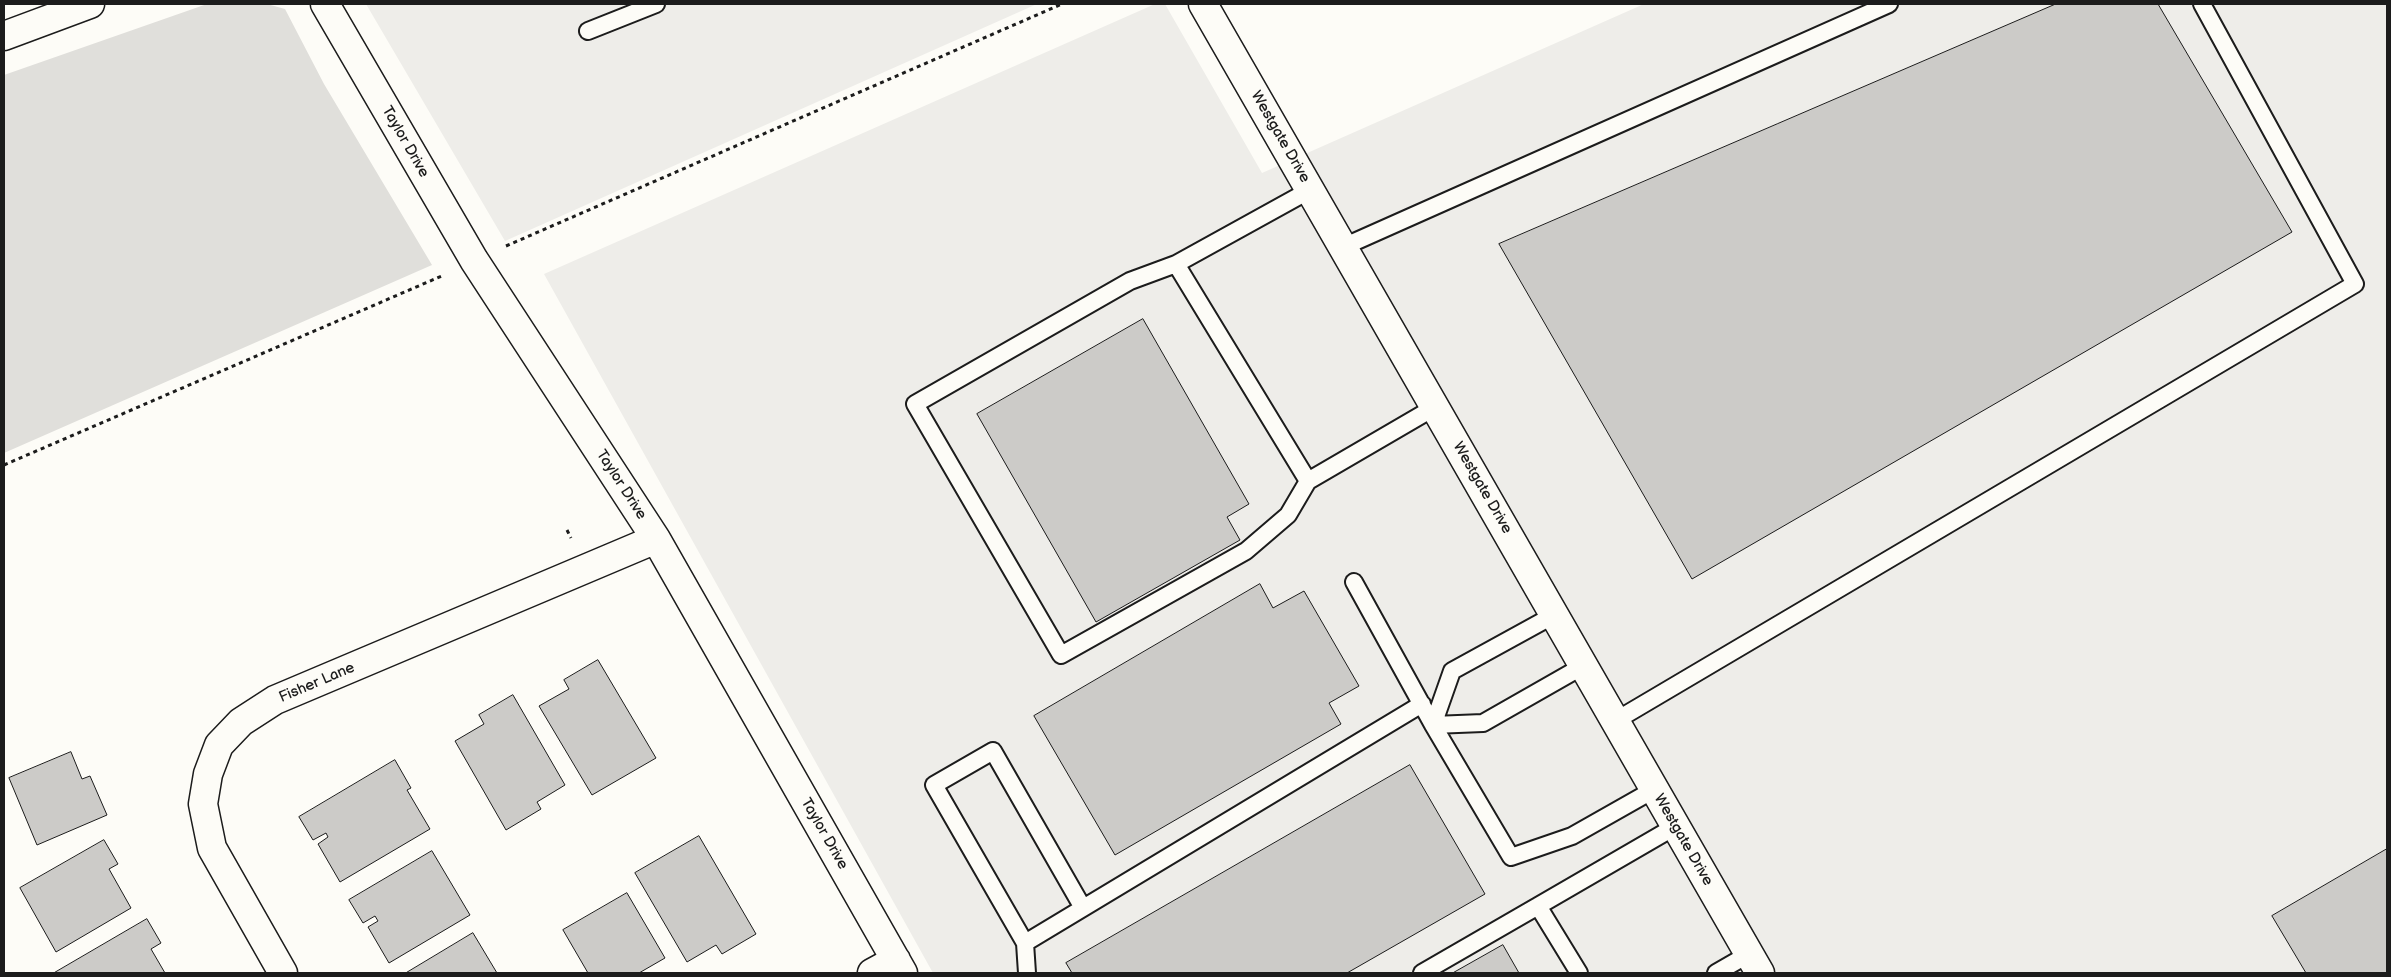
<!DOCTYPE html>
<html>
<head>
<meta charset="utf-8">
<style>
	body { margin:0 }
	#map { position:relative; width:2391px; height:977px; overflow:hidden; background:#fdfcf7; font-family:"Balsamiq Sans",sans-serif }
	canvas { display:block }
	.frame { position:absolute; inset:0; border:5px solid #1c1c1c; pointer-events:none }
</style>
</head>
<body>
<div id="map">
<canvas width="2391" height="977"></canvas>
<div class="frame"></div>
</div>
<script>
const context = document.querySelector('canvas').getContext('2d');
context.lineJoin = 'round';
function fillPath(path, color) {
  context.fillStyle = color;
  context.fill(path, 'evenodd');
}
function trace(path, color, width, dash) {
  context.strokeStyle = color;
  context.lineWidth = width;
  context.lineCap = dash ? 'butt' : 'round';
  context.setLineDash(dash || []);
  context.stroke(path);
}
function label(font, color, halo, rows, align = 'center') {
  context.font = font + ' "Balsamiq Sans",sans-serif';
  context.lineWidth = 4.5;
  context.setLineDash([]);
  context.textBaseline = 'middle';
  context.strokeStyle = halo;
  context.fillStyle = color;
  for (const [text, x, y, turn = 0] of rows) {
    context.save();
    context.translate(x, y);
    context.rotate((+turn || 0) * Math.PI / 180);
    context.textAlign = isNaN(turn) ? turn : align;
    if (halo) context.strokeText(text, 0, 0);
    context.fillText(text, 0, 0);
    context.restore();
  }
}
fillPath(new Path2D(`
	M366,4H1037L505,241Z
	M1155,4H1165L1262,173L1644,4H2387V973H933L544,274Z`), '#eeede9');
fillPath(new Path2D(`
	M207,4H267L285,9L324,84L432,265L4,453V75Z`), '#e0dfdb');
const building = new Path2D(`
	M2056,4H2158L2292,232L1692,579L1499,244Z
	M1143,319L1249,504L1227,517L1240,540L1096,622L977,414Z
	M1260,584L1273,608L1304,591L1359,686L1329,703L1341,724L1115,855L1034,716Z
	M598,660L656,758L592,795L539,706L569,689L564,680Z
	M513,695L565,785L537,802L541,809L506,830L455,741L484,724L479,715Z
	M71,752L82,779L90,776L107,815L37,845L9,778Z
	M395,760L411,788L407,790L430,829L340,882L318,844L328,837L326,833L313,840L299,817Z
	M1410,765L1485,894L1347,973H1072L1066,963Z
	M699,836L756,934L722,954L716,945L687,962L635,873Z
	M104,840L118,864L109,869L131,908L56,952L20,888Z
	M2387,849V973H2306L2272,916Z
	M432,851L470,915L389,963L368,927L378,921L375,916L363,923L349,900Z
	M627,893L665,958L639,973H588L563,930Z
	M147,919L161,943L151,949L165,973H54Z
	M473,933L497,973H406Z
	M1503,945L1519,973H1453Z`);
fillPath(building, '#cccbc8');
trace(building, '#1c1c1c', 1);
const service = new Path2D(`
	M588,31L656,4
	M1310,190L1176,264L1308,481L1435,407
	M1343,247L1889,4
	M1176,264L1130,281L915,404L1061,655L1246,551L1288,515L1308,481
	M1354,582L1433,725L1511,857L1572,836L1655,789
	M1554,615L1452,671L1433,725L1483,723L1583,666
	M1615,721L2355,284L2202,4
	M1025,943L1422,704
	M1027,973L1025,943L934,785L993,751L1083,908
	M1422,973L1538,906
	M1579,973L1538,906L1676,826
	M1716,973L1749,954`);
const minor = new Path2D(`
	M325,4L474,260L656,539L903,973
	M1203,4L1760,973
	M283,973L212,848L203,804L208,774L219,745L241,722L275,700L656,539
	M872,973L896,960`);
const tertiary = new Path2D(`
	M4,36L90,4`);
trace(service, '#1c1c1c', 20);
trace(minor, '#1c1c1c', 31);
trace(tertiary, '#1c1c1c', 31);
trace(new Path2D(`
	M506,246L1062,4
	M4,465L444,275
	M567,530L571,538`), '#1c1c1c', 3, [4, 4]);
trace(service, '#fdfcf7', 16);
trace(minor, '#fdfcf7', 28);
trace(tertiary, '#fdfcf7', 28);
label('15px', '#1c1c1c', '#fdfcf7', [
	["Westgate Drive",1280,137,60],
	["Taylor Drive",405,142,60],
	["Taylor Drive",621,485,57],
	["Westgate Drive",1482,488,60],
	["Fisher Lane",317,683,-23],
	["Taylor Drive",824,834,60],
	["Westgate Drive",1683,840,60]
]);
</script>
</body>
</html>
